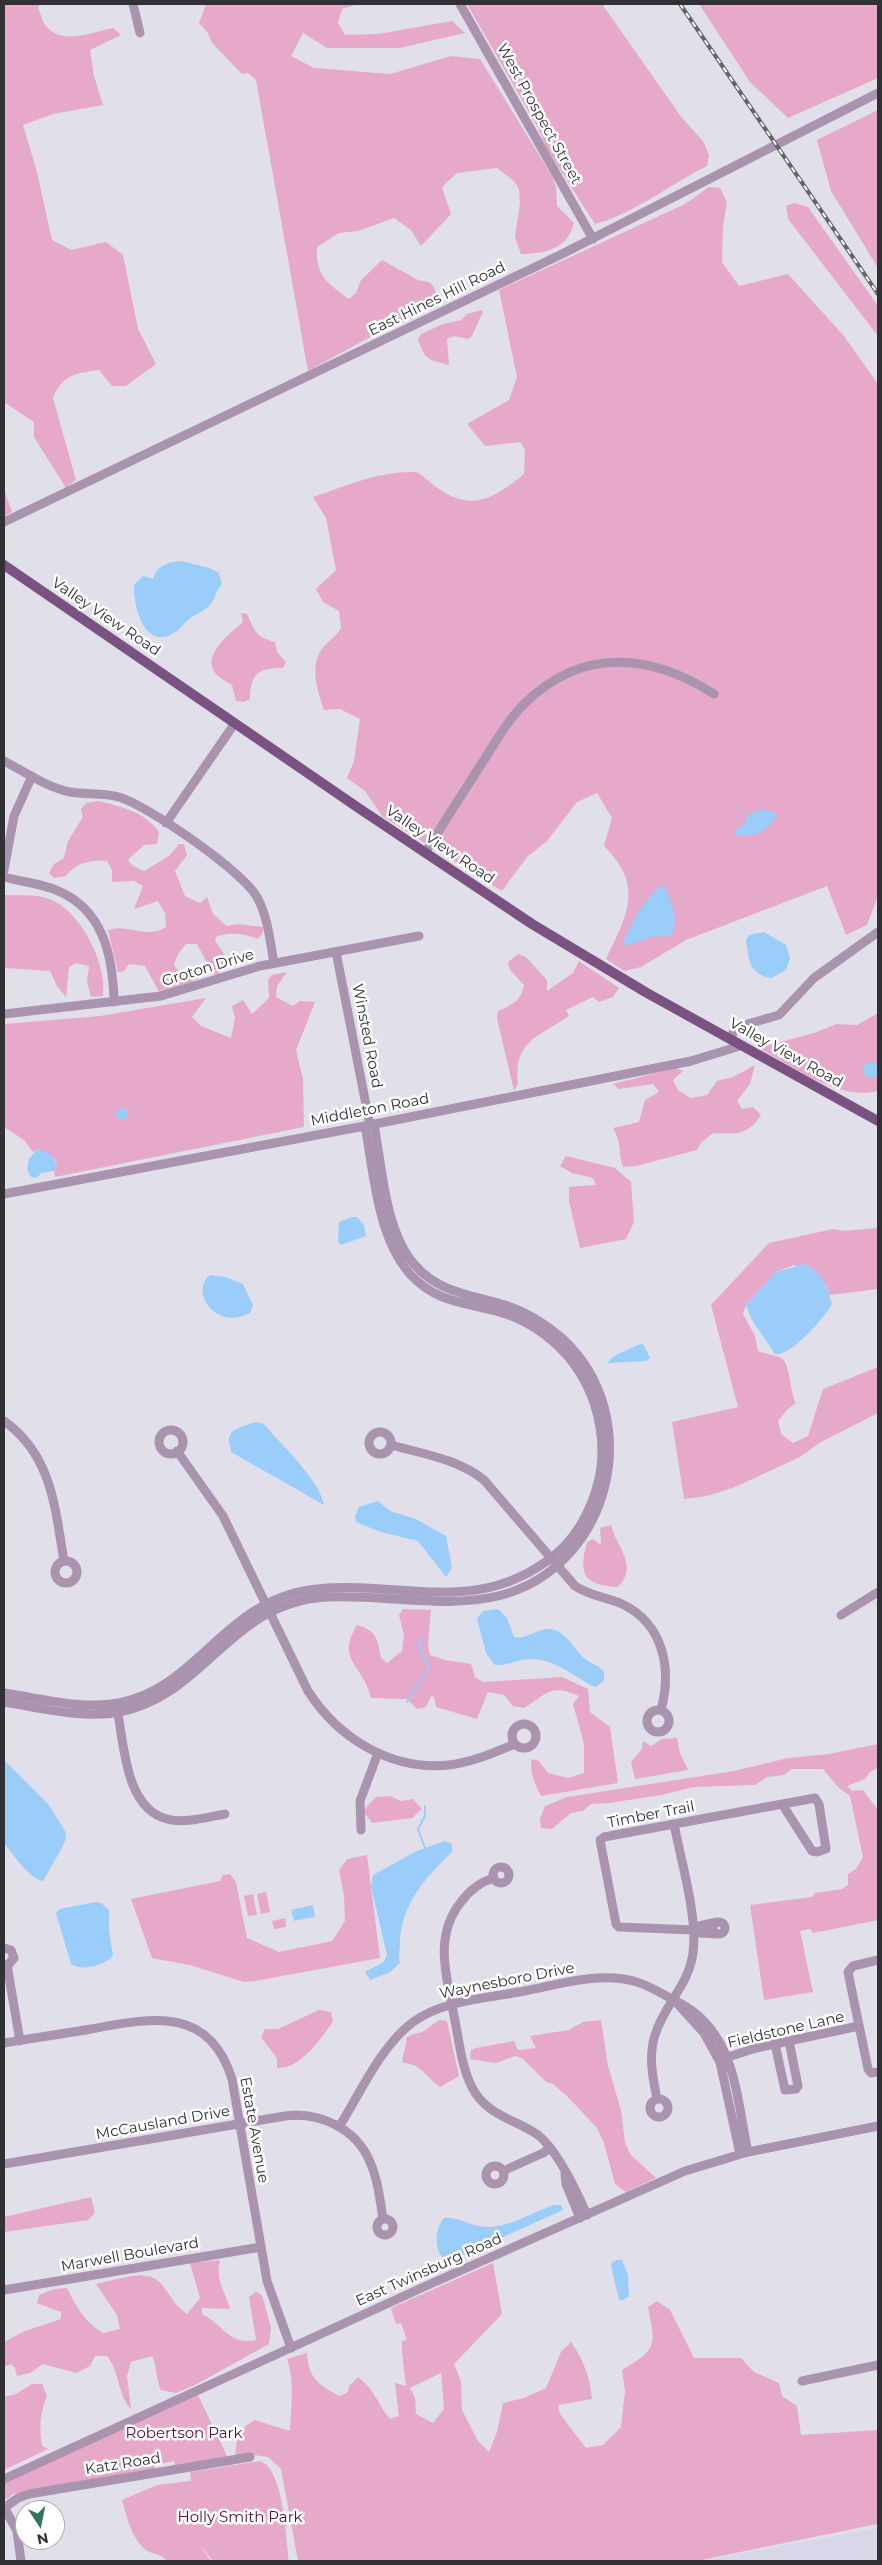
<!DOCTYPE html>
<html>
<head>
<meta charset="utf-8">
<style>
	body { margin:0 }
	#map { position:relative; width:882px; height:2565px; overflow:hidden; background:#e1dfea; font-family:Montserrat,sans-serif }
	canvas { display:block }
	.frame { position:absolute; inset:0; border:5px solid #313035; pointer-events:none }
	.north { position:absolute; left:15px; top:2500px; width:50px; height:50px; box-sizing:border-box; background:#fff; border:1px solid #adacae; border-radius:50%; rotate:169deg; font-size:14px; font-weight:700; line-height:20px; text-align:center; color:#313035 }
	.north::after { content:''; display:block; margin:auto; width:18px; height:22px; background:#377561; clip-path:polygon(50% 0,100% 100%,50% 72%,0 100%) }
</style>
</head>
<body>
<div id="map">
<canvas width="882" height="2565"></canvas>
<div class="frame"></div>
<div class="north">N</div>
</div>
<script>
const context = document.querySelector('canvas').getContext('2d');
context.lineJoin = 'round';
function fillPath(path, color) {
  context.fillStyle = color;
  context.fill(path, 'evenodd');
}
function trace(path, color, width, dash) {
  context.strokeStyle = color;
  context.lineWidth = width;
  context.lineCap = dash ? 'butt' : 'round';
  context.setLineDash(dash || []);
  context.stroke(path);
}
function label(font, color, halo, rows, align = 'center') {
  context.font = font + ' Montserrat,sans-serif';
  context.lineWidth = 5;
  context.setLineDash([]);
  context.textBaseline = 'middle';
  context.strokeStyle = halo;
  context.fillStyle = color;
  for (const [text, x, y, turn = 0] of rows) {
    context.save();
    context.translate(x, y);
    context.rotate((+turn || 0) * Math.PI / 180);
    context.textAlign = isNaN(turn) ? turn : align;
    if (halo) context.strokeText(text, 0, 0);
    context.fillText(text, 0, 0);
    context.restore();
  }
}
fillPath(new Path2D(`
	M878,2528V2561H698Z`), '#dad6e9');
fillPath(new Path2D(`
	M4,4H40L38,8C41,14 42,22 46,26C63,46 92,32 113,28L121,35L90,50L94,76L103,105L53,114L23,125L37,172L52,240L71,250L106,242L123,255L138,329L156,364L126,386H112L99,370C76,373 62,375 53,398L76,480L66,488L34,437V422L4,402Z
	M206,4H358L342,9L338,23L345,35L378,34L452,21L465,33L400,48H327L303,33L291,56L314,68L390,74L451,56L480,59L552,176L556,187L557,206L574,223C568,249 544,254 521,254L515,237L520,203L519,189L514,181L497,168L457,173L442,187L451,214L421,246L411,230L394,218L358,231L339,233L317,247C315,275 328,284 349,299L356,293L361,280L382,260L418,280L429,282L434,287L438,300L308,371L256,80L248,73L242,74L212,43L208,33L199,23Z
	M467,4H602L682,118L703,141L709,155L707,166C669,185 635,213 595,224L546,148L538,128Z
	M699,4H878V78L788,118L750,82Z
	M878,110V268L831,191L817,140Z
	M709,187L720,188L727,202L723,227L722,262L739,286L788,274L844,336L878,384V896L867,925L846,935L827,886L686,940L641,967L624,971L606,959C628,914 644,886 604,846L612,818L597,793L577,802L547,841L527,857L502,891L382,816L365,791L347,778L354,761L360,719L340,709L324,710C318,691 310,670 320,652C325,643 336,637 341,628L339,611L323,602L316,589L336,570L326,518L313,497C346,486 379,471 414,472C420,472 427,480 432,484C469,513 491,501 524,474L525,449L520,442L485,446L467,424L509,400L517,377L499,290L685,204Z
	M794,203L808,207L878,306V336L788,219L786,206Z
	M481,310L483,312L472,336L468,339L454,336L447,339L449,365C428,359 425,361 418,339L421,334L443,324L461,320L467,314Z
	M4,490L12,512L4,516Z
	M241,613L247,614C256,632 254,636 275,642L277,652L286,662L283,668C258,668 251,673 250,699L244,702L236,701L232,685C227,682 220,678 216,674C200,655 231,633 243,622Z
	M98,801C120,806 146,812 159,832L157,844L144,845L128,860L133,866L144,871L169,856L179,844H184L187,855L175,871L185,896L200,903L207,897L213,914L227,926L237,924L263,927V933L258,939C243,933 231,931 216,937L215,942C226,953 230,964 217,975L213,974L197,944H186L178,954L174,965L180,973L197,966L200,977L188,984L159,992L145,966L129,964L124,971L118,972L108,930C129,923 145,940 166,927L165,913L158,901L134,909L143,886L134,881L112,882V870L107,861C90,860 77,862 66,876L54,878L49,873L54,864L64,858L68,841L83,817L81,809L86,803Z
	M4,895C17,896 34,894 46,898C79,907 108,964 103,996L91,997L87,982L89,966L76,963L69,967L66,997L57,986L50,971L4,968Z
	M518,954L526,957L547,980V991L573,973L579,961L619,988L613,997L599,1002L593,997L566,1010L569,1016C538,1037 513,1041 518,1084L514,1091L497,1018L498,1011C512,1005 521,1001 524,985L510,970L508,962Z
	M287,972L277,986L276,997L293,1006L300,1001L315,1002L296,1050L303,1079L304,1127L55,1177L54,1171L57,1166L54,1158L37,1149L33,1152L24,1140L4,1127V1024L100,1016L206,998L192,1017L201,1026L231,1038L235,1018L232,1006L243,1000L252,1014L269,998L268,980L272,975Z
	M878,1013V1091C836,1101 794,1066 758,1048L814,1033L837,1024L857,1025Z
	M755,1065L750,1084L737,1101L742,1109L753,1107L761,1115C748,1136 735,1134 713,1133L701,1143L697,1150L636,1166L623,1167C618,1152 622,1143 613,1128L639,1122L645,1100L659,1092L653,1084L619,1089L613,1084L675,1068L683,1071L673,1080L678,1090L690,1098L707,1095L717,1081L733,1077Z
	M566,1156L615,1168L631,1182L634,1222L626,1239L580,1248L569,1201V1187L596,1185L593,1178L572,1173L560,1166Z
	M878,1228V1289L830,1295L826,1285L794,1265L776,1272L746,1305L743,1314L755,1336L758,1351C766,1354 774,1355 781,1358C791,1363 789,1391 796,1403L787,1410L778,1421L781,1434L793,1443L808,1436L823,1389L878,1367V1413L819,1443L800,1457L735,1487L707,1496L684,1499L672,1422L738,1407L711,1305L769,1243L833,1229L844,1231Z
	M611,1525C617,1549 639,1565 618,1587C584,1585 578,1575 587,1542L593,1539L601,1545L600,1528Z
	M403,1609L431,1610L428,1644L430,1655L445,1660L471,1664L475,1677L483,1682L562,1677L588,1689L590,1712L610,1727L618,1783L541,1796C535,1784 529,1773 532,1759L539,1761L548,1773L568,1778L584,1773V1744L573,1704L579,1696C550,1683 547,1694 524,1708L513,1706L504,1695L488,1692L477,1719L436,1707L434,1697L431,1696L426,1707L417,1709L407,1699L371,1698C364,1665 335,1661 357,1625C378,1631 377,1639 381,1658L387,1663L402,1651L404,1635L399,1615Z
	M677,1738L680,1753L688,1770L635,1779L631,1762L642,1749L643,1741L651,1746L662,1739Z
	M878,1744V1768L870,1772L865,1779L847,1786L852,1791L863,1790L878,1810V1920L813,1933L810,1929L800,1931L813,1992L764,2000L750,1905L812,1897L815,1893L842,1889L848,1885V1874L856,1869L863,1857L850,1796L838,1787L823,1769H792L784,1775L767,1777L755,1785L694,1787L661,1795L609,1803L591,1804L583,1811L571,1813L552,1829L541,1828L540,1819L545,1806L567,1797L734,1771L788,1758L829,1754Z
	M390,1796L401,1801L413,1799L422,1809L412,1818L372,1823L363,1811L376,1797Z
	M367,1855L380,1958L255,1981L244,1982L190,1965L152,1958L131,1899L220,1881L223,1875L230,1874L236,1882L247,1938L279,1952L332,1941L345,1921L344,1896L339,1870L347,1859Z
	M266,1892L270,1912L261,1914L257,1894Z
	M253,1894L257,1915L248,1916L244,1896Z
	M285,1918L286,1927L274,1929L272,1921Z
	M319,2010L331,2012L333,2022C320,2039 301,2069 277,2068V2058L261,2037L265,2029H278Z
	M440,2020L447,2021L459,2076L440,2087C426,2077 422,2064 403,2063C401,2054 408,2046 406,2038C411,2034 416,2034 422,2032C428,2029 433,2023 440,2020Z
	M601,2020L608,2066L621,2110L625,2143L631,2155L656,2178L626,2192L615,2184L604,2143L597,2128L569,2098L553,2084L546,2082L522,2058L515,2056L496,2063L470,2059L471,2050L476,2048L514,2041L518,2050L536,2048L530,2036L569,2030L583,2022Z
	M91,2197L95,2213L88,2220L4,2232V2217Z
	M220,2260C215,2282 225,2290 230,2309L202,2308V2314C224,2325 229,2346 256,2340L249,2297L256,2292L262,2295L271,2328L269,2344L195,2385L176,2393L161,2390C155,2378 158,2368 152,2356L131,2362L127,2376L131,2409C117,2394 120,2372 107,2356H95L90,2366L76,2373L43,2364L30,2373L17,2376L15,2368L11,2364L4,2367V2342L25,2331L61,2319V2312L37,2303L39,2295L54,2289L67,2288C76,2307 85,2322 103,2333L120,2329L117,2315L96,2284C115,2281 148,2266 162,2285C171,2296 175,2306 187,2314L200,2298L190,2263Z
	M493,2263L502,2314L454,2364L461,2381L462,2410L478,2441L489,2452L497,2432L503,2403L524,2398L546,2388L561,2352L571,2342C584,2361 590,2377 592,2399L558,2405L560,2414L586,2448L603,2445L621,2427L625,2391L622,2370C657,2349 656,2347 648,2307L657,2301L670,2310L694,2358H741L754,2372L779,2383L782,2396L797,2406L801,2435L878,2430V2524L696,2561H298L281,2469L268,2457L254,2455L235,2456L238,2431L255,2420L290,2431C291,2406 295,2382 287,2359L307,2353C309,2379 317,2383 339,2396L347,2393L350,2385L358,2377C375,2390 377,2403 390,2419L399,2416L395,2383L406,2386L402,2352V2341L407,2340L401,2323L396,2324L391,2308ZM441,2373L444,2409L433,2423L416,2414L415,2398L410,2388Z
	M32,2384H42L47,2396C40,2412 39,2428 42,2446L48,2449L4,2470V2397L16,2394Z
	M198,2395L228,2458L175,2467L174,2461L154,2465L155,2471L13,2494L7,2499L4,2498V2482Z
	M260,2461C284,2469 286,2538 289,2561H213L199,2544L211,2561H167C162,2554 153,2555 146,2550C131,2538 127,2517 122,2500L157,2485L191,2481L190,2472Z`), '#e7a9c9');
fillPath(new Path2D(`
	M181,561L210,568L219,573L222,585C215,590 216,598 211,604C205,611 195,614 188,620C184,623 181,628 177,631C146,654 133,608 134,585L143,576L153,579C157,566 167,562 181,561Z
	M763,809L775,813V819C765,833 751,839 735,835L734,831L745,824L747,815Z
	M663,884C672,902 679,917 672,936L652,937L626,946L623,941C633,921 645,898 663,884Z
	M764,932L786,945L790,958L786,970L771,978C749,974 749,960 746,940L749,935Z
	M863 1070a8 8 0 1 1 16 0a8 8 0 1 1-16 0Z
	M116 1114a6 6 0 1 1 12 0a6 6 0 1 1-12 0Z
	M37,1149L51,1154L57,1166L54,1171L41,1173L37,1178L31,1177L27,1170L29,1159Z
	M352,1217H357L364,1225L366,1236L341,1245L338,1241L339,1222Z
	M804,1264C821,1271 828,1286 832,1304C824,1318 791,1357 775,1354L752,1320L746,1305L776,1272Z
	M210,1275L225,1277L243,1284L253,1305L250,1313C216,1331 189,1292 210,1275Z
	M640,1344L644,1345L650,1358L646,1361L607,1363L614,1356Z
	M256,1422L264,1424C281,1445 320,1480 324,1505L231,1452C232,1447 228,1445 229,1440C229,1428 247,1425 256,1422Z
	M378,1501L390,1511L416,1519L446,1536L452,1568L446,1577L418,1541L381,1532L356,1522L355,1516L359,1507Z
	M498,1609L507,1618L514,1637C526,1640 536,1629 548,1629C565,1629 573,1648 584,1658C590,1663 598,1665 604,1671V1681L596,1687L590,1685C574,1675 554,1660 533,1659C520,1658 508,1666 495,1665L486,1653L477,1618L483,1611Z
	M4,1760L49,1805L65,1831L66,1838L63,1846L43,1881C28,1878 13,1854 4,1843Z
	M445,1841L452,1844V1852C426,1877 401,1904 400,1943C400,1950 398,1957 400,1963L390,1972L370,1980L365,1972L384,1962L387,1955L371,1886L373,1875L417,1851Z
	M96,1902L101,1903L109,1910V1931L113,1956C105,1965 81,1972 71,1964L56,1913L60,1909Z
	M313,1905L315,1917L294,1921L291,1910Z
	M554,2205H561L563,2210L461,2256L444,2259C434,2251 435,2227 444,2218C458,2216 471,2227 486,2227C510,2228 532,2212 554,2205Z
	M617,2260H622L628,2275L629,2296L623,2300H619L611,2266L612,2262Z`), '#9acdfa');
trace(new Path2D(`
	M407,1702L429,1668L419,1646L423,1637
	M425,1848L418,1829L425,1816V1806`), '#9acdfa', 2);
trace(new Path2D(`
	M133,4L140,33
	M460,4L593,239
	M4,522L560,255L878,93
	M4,761C25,772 46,787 70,792C86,795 103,792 119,797C149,806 242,871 257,897C268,917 270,941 274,963
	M166,823L235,723
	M425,853C444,822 464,791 484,760C496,741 508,720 524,704C582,647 650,653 714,694
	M4,870L14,816L32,776
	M4,877C21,882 40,883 56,890C104,909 113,957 114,1002
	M336,952L370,1125
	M4,1014L161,996L260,966L419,936
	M729,1039L735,1030L741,1026L779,1015L814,978L878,932
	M4,1194L370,1125L691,1061L740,1046
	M4,1421C52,1455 55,1508 64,1561
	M159 1442a12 12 0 1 1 24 0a12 12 0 1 1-24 0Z
	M369 1443a11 11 0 1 1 22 0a11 11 0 1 1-22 0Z
	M391,1445C423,1454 458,1459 484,1480L575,1586C590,1596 606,1597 622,1604C664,1624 672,1669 661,1710
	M177,1451L223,1516L308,1691C338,1738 391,1771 449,1765C473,1762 493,1753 515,1744
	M55 1572a11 11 0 1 1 22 0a11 11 0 1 1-22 0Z
	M841,1615L878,1592
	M4,1693C40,1698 82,1710 119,1703C200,1687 224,1599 316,1589C405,1580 478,1618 556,1554C581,1533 596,1500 601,1468C606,1424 591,1378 559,1347C542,1331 521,1318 499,1312C465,1302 436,1303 410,1274C377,1237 374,1173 365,1126
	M4,1702C41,1708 83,1719 120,1712C206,1695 230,1602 327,1597C385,1594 445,1610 502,1595C613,1564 646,1416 563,1339C547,1325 529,1313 508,1306C474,1295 439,1294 414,1264C385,1231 382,1167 374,1124
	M117,1708C124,1744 125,1808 167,1819C185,1824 207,1817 225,1814
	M647 1721a11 11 0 1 1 22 0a11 11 0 1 1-22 0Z
	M512 1736a12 12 0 1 1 24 0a12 12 0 1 1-24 0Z
	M361,1830L360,1801L378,1753
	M493 1875a8 8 0 1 1 16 0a8 8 0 1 1-16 0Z
	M494,1878C480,1882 469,1891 461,1902C432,1938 448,1981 455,2021C460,2045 462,2073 476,2094C492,2117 517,2120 538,2135C557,2150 577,2192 587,2215
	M713 1928a6 6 0 1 1 12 0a6 6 0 1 1-12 0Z
	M694,1930L699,1926L717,1922
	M717,1934L700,1933L694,1930L619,1927L616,1924L600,1840L604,1837L815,1798L819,1804L826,1849L817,1852L812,1851L782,1804
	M4,1948L11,1950L14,1958L9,1964L4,1965
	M878,1960L853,1966L848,1972L868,2069L871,2073L878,2072
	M7,1965L20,2041
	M674,2000L704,2033L720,2062L740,2154
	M4,2043C33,2038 62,2034 91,2029C151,2018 209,2005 232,2079L267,2281L291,2348
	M775,2044L785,2090L796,2089L798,2086L789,2041
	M722,2059L756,2048L859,2026
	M650 2108a9 9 0 1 1 18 0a9 9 0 1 1-18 0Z
	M657,2099C653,2078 648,2057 655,2035C664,2005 689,1985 693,1953C698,1917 681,1861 674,1824
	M339,2127C361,2092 380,2047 413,2022C443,2000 489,1998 525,1991C561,1984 600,1971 637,1982C650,1986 662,1994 674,2000C698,2011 714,2028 725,2053C738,2083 741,2120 748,2152
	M4,2164L285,2116C320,2112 356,2128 370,2162C378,2180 380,2200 383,2219
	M486 2175a9 9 0 1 1 18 0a9 9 0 1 1-18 0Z
	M503,2171L543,2153L550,2148
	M565,2174L566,2184L580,2218
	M377 2227a8 8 0 1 1 16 0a8 8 0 1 1-16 0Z
	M4,2290L261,2247
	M802,2381L878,2365
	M4,2479L428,2285L685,2171L748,2152L878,2126
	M4,2507L17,2531L21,2561
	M4,2508L18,2498L29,2494L250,2457`), '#aa93ae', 9);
trace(new Path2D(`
	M4,565L360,809L532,924L647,993L878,1121`), '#7a5281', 10);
const rail = new Path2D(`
	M680,4L878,294`);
trace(rail, '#646369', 4);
trace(rail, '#fff', 2, [5.5]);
label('15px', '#313035', '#fff', [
	["West Prospect Street",539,114,61],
	["East Hines Hill Road",437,299,-26],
	["Valley View Road",106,617,34],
	["Valley View Road",440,845,34],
	["Groton Drive",208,968,-17],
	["Winsted Road",367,1036,79],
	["Valley View Road",786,1053,29],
	["Middleton Road",370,1110,-11],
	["Timber Trail",651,1815,-11],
	["Waynesboro Drive",507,1981,-11],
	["Fieldstone Lane",786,2030,-13],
	["McCausland Drive",163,2123,-10],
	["Estate Avenue",254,2130,80],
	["Marwell Boulevard",130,2255,-10],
	["East Twinsburg Road",429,2270,-24],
	["Katz Road",123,2464,-9]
]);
label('15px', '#52103a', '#fff', [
	["Robertson Park",184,2434],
	["Holly Smith Park",240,2518]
]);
</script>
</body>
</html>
